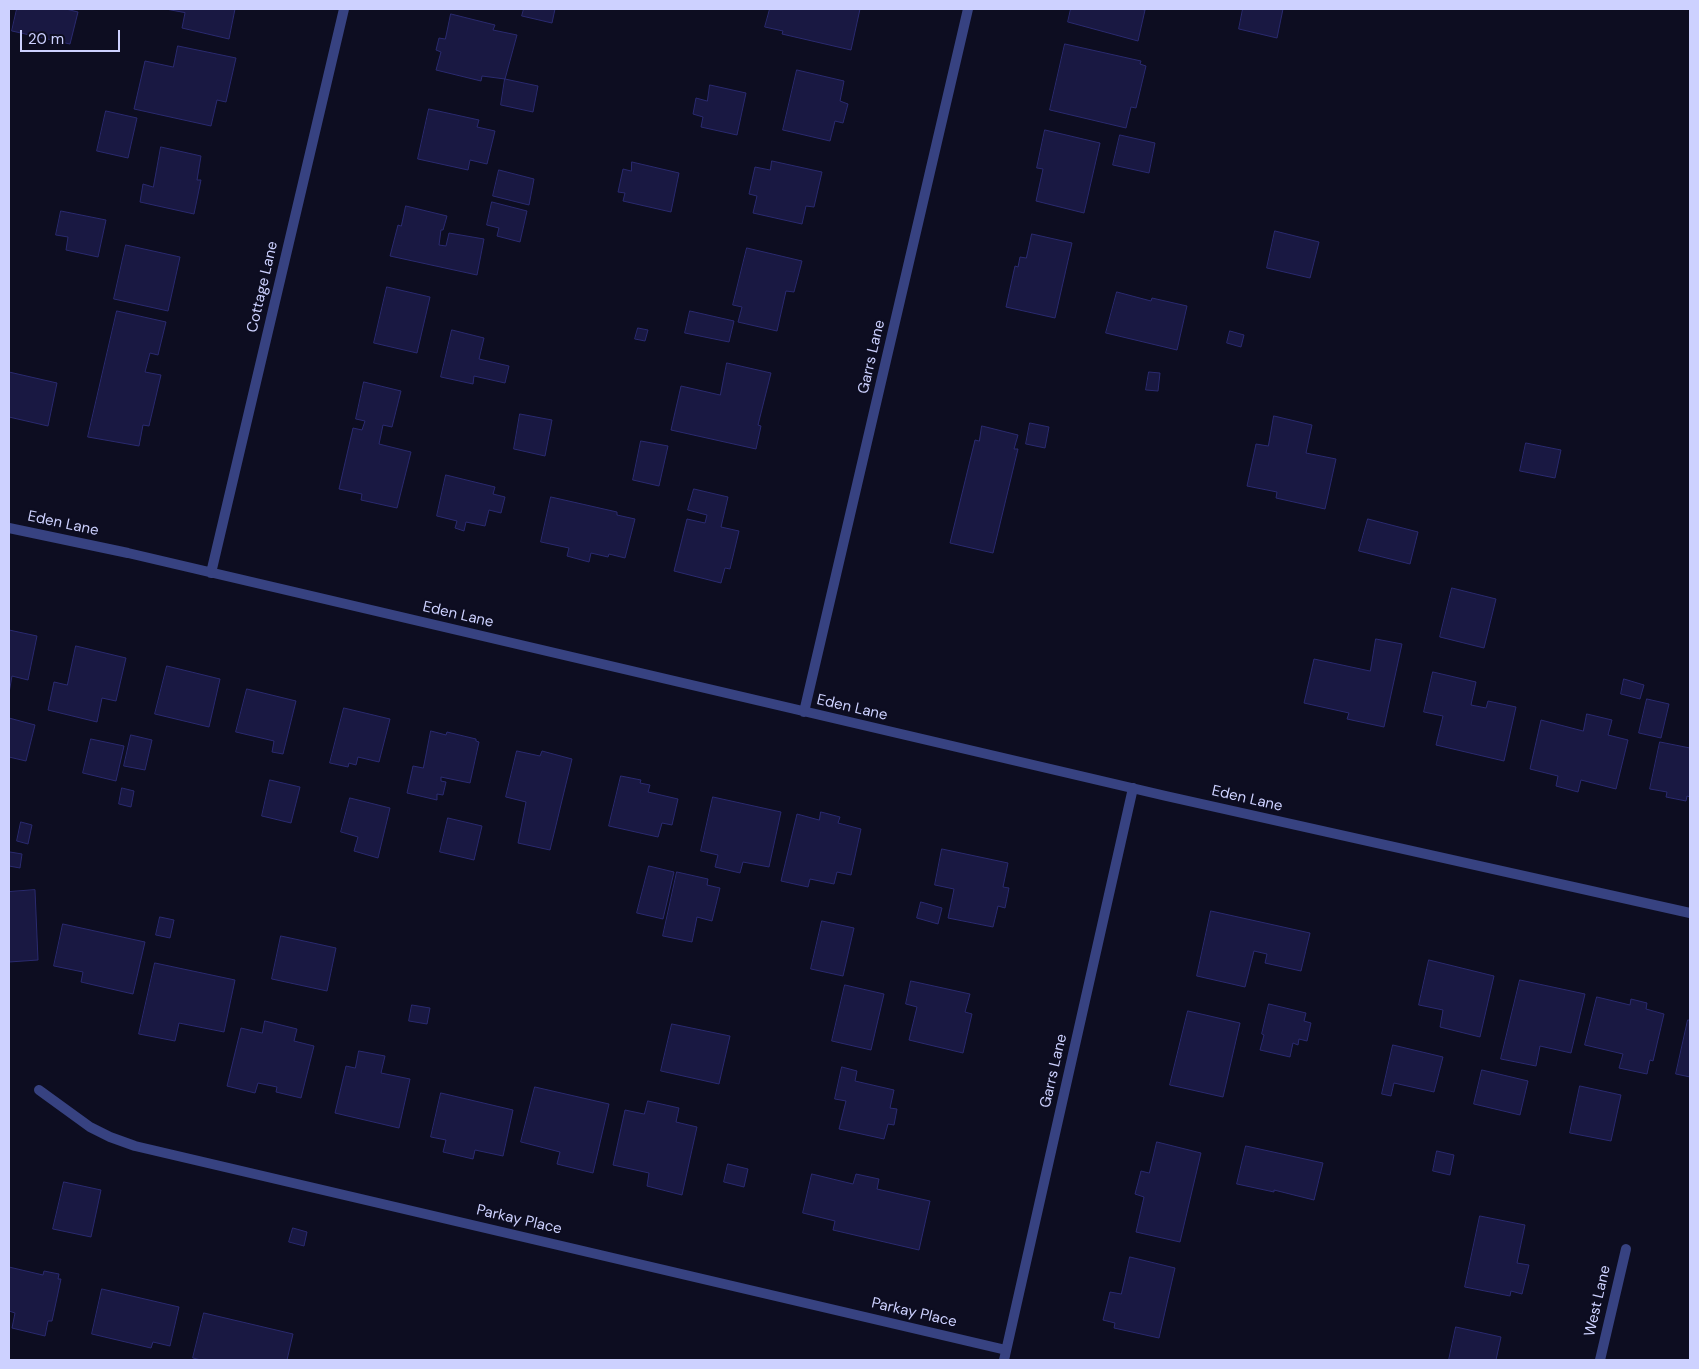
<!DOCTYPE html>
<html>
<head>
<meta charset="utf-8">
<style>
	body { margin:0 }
	#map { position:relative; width:1699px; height:1369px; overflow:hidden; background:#0d0d21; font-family:"DM Sans",sans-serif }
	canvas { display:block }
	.frame { position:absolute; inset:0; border:10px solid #cdd1ff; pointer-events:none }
	.scale { position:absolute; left:20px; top:30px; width:100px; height:22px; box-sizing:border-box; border:2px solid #cdd1ff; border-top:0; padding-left:6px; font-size:15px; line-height:18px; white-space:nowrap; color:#cdd1ff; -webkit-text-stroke:4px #0d0d21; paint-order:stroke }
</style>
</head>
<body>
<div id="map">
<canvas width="1699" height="1369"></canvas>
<div class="frame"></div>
<div class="scale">20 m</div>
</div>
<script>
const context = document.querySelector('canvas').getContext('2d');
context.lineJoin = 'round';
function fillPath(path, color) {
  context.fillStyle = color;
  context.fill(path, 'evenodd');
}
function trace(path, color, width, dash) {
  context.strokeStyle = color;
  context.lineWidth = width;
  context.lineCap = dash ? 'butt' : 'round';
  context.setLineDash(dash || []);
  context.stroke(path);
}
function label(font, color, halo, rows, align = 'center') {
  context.font = font + ' "DM Sans",sans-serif';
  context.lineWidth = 4;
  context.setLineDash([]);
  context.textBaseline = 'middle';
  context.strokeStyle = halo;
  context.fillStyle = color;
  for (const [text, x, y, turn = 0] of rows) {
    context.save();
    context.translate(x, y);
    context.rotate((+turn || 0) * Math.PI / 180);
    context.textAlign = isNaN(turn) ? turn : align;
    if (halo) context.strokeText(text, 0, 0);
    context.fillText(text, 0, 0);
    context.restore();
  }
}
const building = new Path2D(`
	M17,9H66L78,12L70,44L12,31Z
	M166,9H235L229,39L182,28L185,13Z
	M524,9H555L552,23L522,16Z
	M770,9H860L851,50L782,34L783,31L765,27Z
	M1071,9H1140L1145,10L1138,41L1068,22Z
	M1243,9H1283L1277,38L1239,29Z
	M451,14L495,25L493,30L517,35L505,79L482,76L481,81L436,70L441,52L436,50L439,38L445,39Z
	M1065,44L1141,61L1140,64L1146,66L1136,108L1131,107L1126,128L1050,110Z
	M178,46L236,58L226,102L217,100L211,126L134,109L145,61L173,67Z
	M797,70L844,81L840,101L848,104L843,123L835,121L830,141L783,130Z
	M505,79L538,86L533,112L501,105Z
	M710,85L746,93L737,135L701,127L703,117L693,114L696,98L707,101Z
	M429,109L479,120L477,127L495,131L487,164L470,160L468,170L418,159Z
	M106,111L137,118L128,158L97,151Z
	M1045,130L1100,143L1084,213L1036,201L1043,169L1037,168Z
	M1120,135L1155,143L1149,173L1113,165Z
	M161,147L201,156L197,180H201L194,214L140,202L143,184L153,187Z
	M772,161L822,172L814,207L806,206L802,224L753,213L757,196L749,194L755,167L770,170Z
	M632,162L679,173L671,212L623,201L625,193L618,192L623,169L631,171Z
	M499,170L534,179L529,205L493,196Z
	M492,202L527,211L520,242L497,236L499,228L487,225Z
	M406,206L447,216L443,230H441L439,245L446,246L449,233L484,239L477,275L390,256L398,225L401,226Z
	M61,211L106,220L98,257L66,250L68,237L56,235Z
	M1275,231L1319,242L1310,278L1267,268Z
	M1032,234L1072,243L1055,318L1006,307L1015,266L1018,267L1020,257L1026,258Z
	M126,245L180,257L168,311L114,299Z
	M747,248L802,261L794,292L786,291L777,331L738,322L742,307L733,305Z
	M387,287L430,297L417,353L374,343Z
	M1117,292L1151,301L1152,298L1187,306L1177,350L1106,333Z
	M117,311L166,322L158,355L150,353L145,372L161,375L149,426L143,425L139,446L88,437Z
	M690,311L734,321L729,342L685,333Z
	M638,328L648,330L645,341L635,339Z
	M452,330L484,338L479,359L509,366L505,383L474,376L473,384L441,377Z
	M1230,331L1244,335L1241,347L1227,343Z
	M727,363L771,373L758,425L761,426L756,449L671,430L681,386L720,395Z
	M9,372L57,383L48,426L9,417Z
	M1149,372L1160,373L1158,391L1146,390Z
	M364,382L401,391L392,427L383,425L379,444L411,452L397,508L361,500L362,494L339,489L353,428L362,430L365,421L356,419Z
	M520,414L552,420L545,456L514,449Z
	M1274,416L1312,425L1306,453L1336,459L1325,509L1276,498L1277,492L1247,486L1256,444L1268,446Z
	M1030,423L1049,427L1045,448L1026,444Z
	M982,426L1018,435L1014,449H1018L993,553L950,543L975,440L979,441Z
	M641,441L668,446L659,486L633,480Z
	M1526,443L1561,450L1555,478L1520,471Z
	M446,475L495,487L493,494L505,497L501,513L489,510L485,526L466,522L464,531L455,528L457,521L437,516Z
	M694,489L728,497L721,527L739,531L730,569L725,568L721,583L674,571L687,519L705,523L707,515L688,510Z
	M551,497L617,512V515L635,519L625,558L609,554L608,557L591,553L589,562L567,556L569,548L541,542Z
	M1368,519L1418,532L1410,564L1359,551Z
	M1452,588L1496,599L1484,648L1440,637Z
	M9,630L37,636L28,680L12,676L9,693Z
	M1376,639L1402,644L1384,727L1347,719L1349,713L1304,703L1314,659L1370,671Z
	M76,646L126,658L116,701L102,698L97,722L48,710L54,682L67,685Z
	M167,666L220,679L209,727L155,714Z
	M1433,672L1476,682L1471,705L1486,708L1488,701L1516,707L1504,761L1436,745L1443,716L1424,712Z
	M1624,679L1644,685L1640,699L1621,694Z
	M247,689L296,701L283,754L272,752L274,741L236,732Z
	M1647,699L1669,704L1661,738L1639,733Z
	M344,708L390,719L379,762L358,757L356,765L349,763L348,767L330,763Z
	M1587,714L1612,720L1608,735L1628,740L1616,789L1581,780L1578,792L1556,786L1558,776L1530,769L1541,720L1583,731Z
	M9,718L35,725L26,761L9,757Z
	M431,731L446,735L447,732L476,739V741L479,742L470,783L441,777V781L446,782L443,795L437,794V800L407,793L413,766L423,768Z
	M131,735L152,740L145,770L124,766Z
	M91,739L124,746L116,781L83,773Z
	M1660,742L1690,748V797L1687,796L1686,801L1666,797L1667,792L1650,789Z
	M517,751L540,756L542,751L572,759L550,850L518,843L526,802L506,797Z
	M621,776L641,780L640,783L650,785L648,792L678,799L672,825L662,823L658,837L609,826Z
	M270,780L300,787L291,823L262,816Z
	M122,788L134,791L131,807L119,804Z
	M713,797L781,812L769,867L743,862L740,873L715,867L718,855L701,851Z
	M350,798L390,808L378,858L354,851L358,837L341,832Z
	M821,812L840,817L838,823L861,829L851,875L837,872L834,884L810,879L808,887L781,881L797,814L819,820Z
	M448,818L482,826L474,860L440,852Z
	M21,822L32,825L28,844L17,841Z
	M942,849L1008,863L1003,887L1009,888L1005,908L998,906L993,927L948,918L954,889L935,885Z
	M10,852L22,854L20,868L9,866Z
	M649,866L674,872L663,919L637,913Z
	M677,872L708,879L707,885L720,888L712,921L697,917L692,942L663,936Z
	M35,890L38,960L9,962V892Z
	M921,902L942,908L938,924L917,918Z
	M1211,911L1310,933L1301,971L1265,963L1267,954L1254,951L1245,987L1197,976Z
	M160,917L174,920L170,938L156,935Z
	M822,921L854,928L843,976L811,969Z
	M63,924L145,942L133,994L81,982L83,972L54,966Z
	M281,936L336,948L327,991L272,979Z
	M1429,960L1494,976L1480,1037L1440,1027L1443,1010L1419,1005Z
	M155,963L235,980L224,1032L179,1023L175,1041L139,1034Z
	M1520,980L1585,994L1571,1053L1540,1046L1536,1066L1501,1059Z
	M911,981L970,994L965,1012L972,1014L963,1053L909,1040L917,1007L906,1004Z
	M845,985L884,994L871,1050L832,1041Z
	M1597,997L1630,1005L1631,999L1647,1003L1646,1009L1664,1014L1653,1061L1650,1060L1647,1074L1619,1068L1623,1054L1585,1045Z
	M1269,1004L1306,1013L1304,1021L1311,1023L1307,1041L1299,1039L1298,1045L1293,1043L1290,1057L1260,1050L1264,1035L1262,1034Z
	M412,1005L430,1008L427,1024L409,1021Z
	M1188,1011L1240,1023L1223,1097L1170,1085Z
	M1688,1020H1690V1077L1676,1074Z
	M265,1021L297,1029L294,1041L314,1046L301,1098L276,1092L277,1087L258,1083L255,1093L227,1086L241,1028L262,1033Z
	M672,1024L730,1036L719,1084L661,1071Z
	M1393,1045L1443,1057L1434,1092L1394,1083L1391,1096L1382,1094Z
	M359,1051L385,1056L381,1073L410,1079L399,1128L335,1113L346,1066L355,1068Z
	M842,1067L857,1071L855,1081L894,1090L890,1108L897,1109L894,1125L888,1124L884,1139L839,1129L846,1101L835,1099Z
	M1482,1070L1528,1081L1520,1115L1474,1104Z
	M1580,1086L1621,1095L1611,1141L1570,1133Z
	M535,1087L609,1104L593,1173L557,1164L560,1152L521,1142Z
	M441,1093L513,1110L503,1156L475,1150L473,1159L443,1152L446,1140L431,1137Z
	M648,1101L679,1108L676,1122L697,1127L682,1195L647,1186L649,1173L613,1165L625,1110L644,1114Z
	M1157,1142L1201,1153L1180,1242L1136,1232L1144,1197L1135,1194L1141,1171L1149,1173Z
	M1246,1146L1323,1163L1314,1200L1274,1190V1192L1237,1184Z
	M1437,1151L1454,1155L1450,1175L1433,1171Z
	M728,1164L748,1169L744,1187L724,1182Z
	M812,1174L853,1184L856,1174L879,1179L877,1189L930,1201L919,1250L833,1230L835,1221L803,1213Z
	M64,1182L101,1190L91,1237L53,1229Z
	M1480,1216L1525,1225L1517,1263L1529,1265L1522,1294L1511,1291L1510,1296L1465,1287Z
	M293,1228L307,1232L304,1246L289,1242Z
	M1130,1257L1175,1268L1159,1338L1114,1328L1115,1323L1103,1320L1110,1292L1121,1294Z
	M9,1267L43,1275L44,1271L59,1274L58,1279H61L52,1321H48L45,1336L12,1328L15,1313L9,1311Z
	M102,1289L179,1307L170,1346L153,1342L151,1348L92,1334Z
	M204,1313L293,1334L287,1360H201L193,1358Z
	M1456,1327L1501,1337L1496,1360H1449Z`);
fillPath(building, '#191842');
trace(building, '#2a2a6f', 1);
trace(new Path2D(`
	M9,528L128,553L1166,796L1690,913
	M211,573L344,9
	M804,712L968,9
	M39,1090L90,1127L110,1137L135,1146L1006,1350
	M1004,1360L1133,788
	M1600,1360L1626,1249`), '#374281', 10);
label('15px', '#cdd1ff', '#0d0d21', [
	["Cottage Lane",263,287,-77],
	["Garrs Lane",872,357,-77],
	["Eden Lane",63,524,12],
	["Eden Lane",458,615,13],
	["Eden Lane",852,708,13],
	["Eden Lane",1247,799,13],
	["Garrs Lane",1054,1071,-77],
	["Parkay Place",519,1220,13],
	["West Lane",1598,1301,-77],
	["Parkay Place",914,1313,13]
]);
</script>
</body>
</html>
